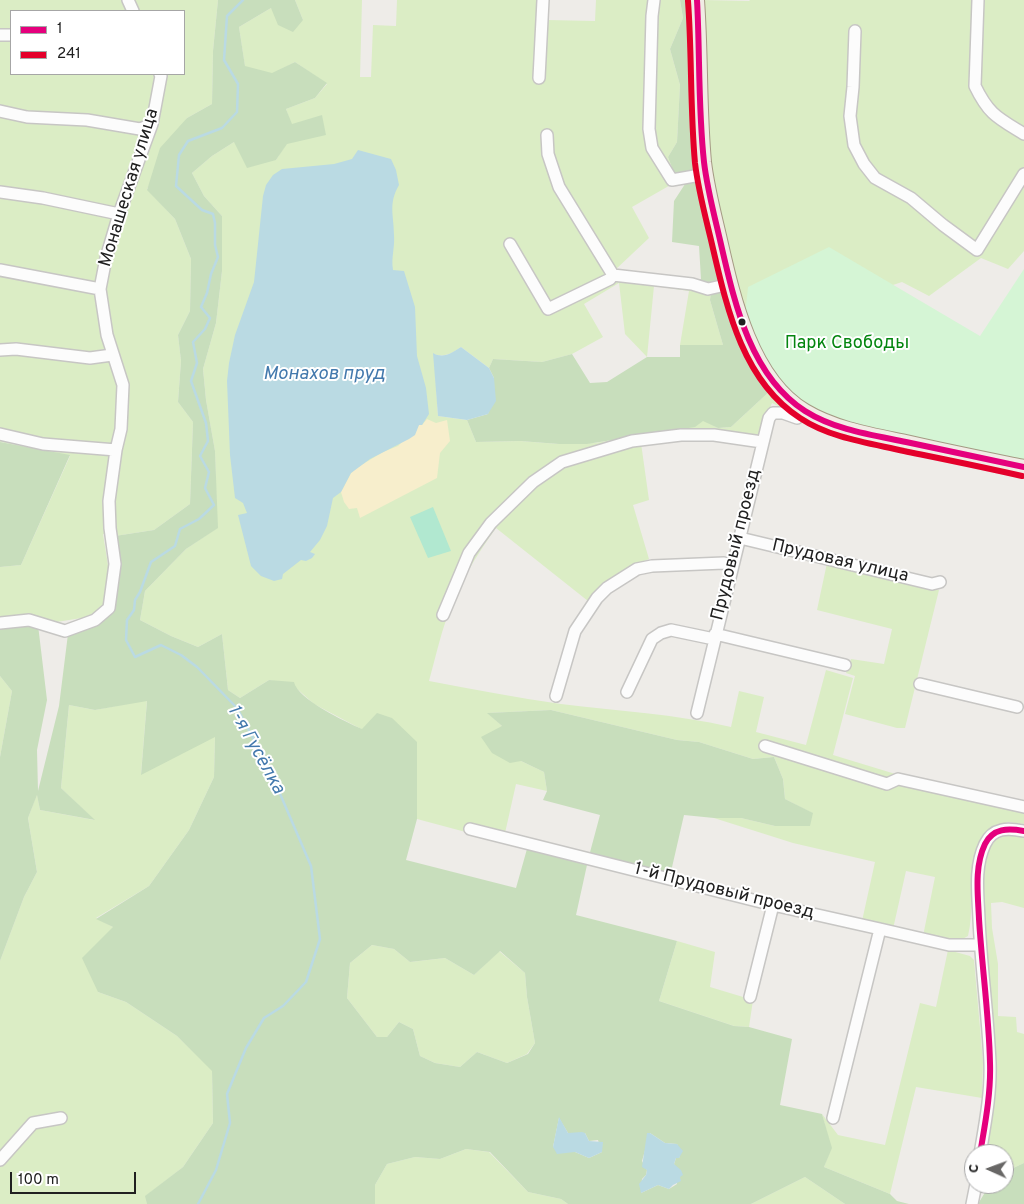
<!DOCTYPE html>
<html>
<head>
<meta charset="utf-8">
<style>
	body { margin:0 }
	#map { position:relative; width:1024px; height:1204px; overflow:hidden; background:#eeece8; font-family:Overpass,sans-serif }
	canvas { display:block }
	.legend { position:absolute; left:10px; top:10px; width:175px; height:65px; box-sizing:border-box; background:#fff; border:1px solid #a6a6a6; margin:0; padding:6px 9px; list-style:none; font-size:15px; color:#202020 }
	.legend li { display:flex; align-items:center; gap:10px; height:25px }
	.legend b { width:25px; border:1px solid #a6a6a6 }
	.north { position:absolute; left:964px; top:1144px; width:50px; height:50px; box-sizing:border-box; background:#fff; border:1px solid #a6a6a6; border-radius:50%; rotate:272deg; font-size:14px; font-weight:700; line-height:20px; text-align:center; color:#202020 }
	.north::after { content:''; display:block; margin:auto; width:18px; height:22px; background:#686766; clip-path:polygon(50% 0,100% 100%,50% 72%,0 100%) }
	.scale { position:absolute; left:10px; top:1172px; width:126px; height:22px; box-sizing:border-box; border:2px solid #202020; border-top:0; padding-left:6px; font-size:15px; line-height:18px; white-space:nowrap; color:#202020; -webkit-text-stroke:4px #fff; paint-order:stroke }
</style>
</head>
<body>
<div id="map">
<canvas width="1024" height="1204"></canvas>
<ul class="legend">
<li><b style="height:6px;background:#e5007d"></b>1</li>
<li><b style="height:6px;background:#e4002b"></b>241</li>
</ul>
<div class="north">С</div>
<div class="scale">100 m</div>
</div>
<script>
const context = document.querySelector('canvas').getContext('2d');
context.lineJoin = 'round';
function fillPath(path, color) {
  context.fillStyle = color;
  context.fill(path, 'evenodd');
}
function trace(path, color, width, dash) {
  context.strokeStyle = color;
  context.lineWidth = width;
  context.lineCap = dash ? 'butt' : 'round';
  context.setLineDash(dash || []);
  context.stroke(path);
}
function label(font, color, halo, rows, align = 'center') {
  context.font = font + ' Overpass,sans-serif';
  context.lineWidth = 4;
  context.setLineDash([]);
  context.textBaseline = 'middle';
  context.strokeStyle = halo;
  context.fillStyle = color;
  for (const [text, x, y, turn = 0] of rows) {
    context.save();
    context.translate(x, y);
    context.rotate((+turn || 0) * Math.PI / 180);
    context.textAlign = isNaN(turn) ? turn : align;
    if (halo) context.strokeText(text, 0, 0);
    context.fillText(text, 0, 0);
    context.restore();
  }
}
fillPath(new Path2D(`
	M0,0H218L213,51L212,104L187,118L147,189L175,219L191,259L190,311L178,335L181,361L178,402L193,422L190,504L154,530L115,536L103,534L108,565L109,586L106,602L94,616L38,625L0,627V567L21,565L70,456L0,442ZM11,11H184V74H11Z
	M295,0H362L360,77H371L373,25L396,26L397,0H548L547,20L595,21L596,0H680L683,18L670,49L680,85L677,142L668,157L675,176L674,183L632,207L649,238L614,271L711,291L710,300L723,345H680L689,291L654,286L647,357L625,334L619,283L584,304L603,337L572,354L542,362L493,359L489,368L461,347C453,353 443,358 434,354L438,416L467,420L476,442L520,441L559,444L595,443L646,434L703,420L718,428L731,427L771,390L787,407L784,409L772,403L758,436L750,441L713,438L641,443L649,500L633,505L649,559C625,569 606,583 588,601L496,528C476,556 458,585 447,617C440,637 435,659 429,681C473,689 517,698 561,704C618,711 675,714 731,727L739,691L764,697L756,732L806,745L826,670L853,678L833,755L902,776L1024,805V824L1008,822L989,830C984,840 976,851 974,862C969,887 974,912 968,936C954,945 939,939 923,936L935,877L906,871L893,929L862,921L875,862L793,843L714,818H741L775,826L812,813L785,799L783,779L774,757L753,759L699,742L677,740L551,710L488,713L502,726L521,761L544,772L547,791L516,784L503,842L417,819V743L363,730L314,704L295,687L269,680L240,698L228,690L222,634L198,647L171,636L140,620L145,591L186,549L217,528L215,451L206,400L203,369L216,323L222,271V216L204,196L192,173L212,156L234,142L276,160C289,140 295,132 286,109L315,98L327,84L295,62L272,74L245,67L239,27L271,8L303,20Z
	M703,0L749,1L750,0H1024V251L1008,269L981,258L929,296L902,282L827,307L745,316L710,171Z
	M827,563L939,590L905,728H897L845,714L855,676L846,673L851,659L884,664L892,629L817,610Z
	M0,676L12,691L0,757Z
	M147,700L141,774L215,736L214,777L189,830L149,886L96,918L113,927L98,992L126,1002L177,1036L212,1070L213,1123L183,1167L146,1196L147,1204H0V961L24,897L37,872L28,818L37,794L40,810L94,820L61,788L69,705L95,710Z
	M1004,834L1024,837V908L1002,902L991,903L992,928L998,964V1016L1016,1017L1017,1032L1024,1034V1163L1009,1170H1004V1154H986L983,888C985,866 983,846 1004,834Z
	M677,941L715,952L710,987L753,1000L749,1027L734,1026L659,1001Z
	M372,945L394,949L410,962L445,958L474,975L499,951L525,973L527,997L535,1043L527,1054L507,1063L477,1052L460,1067L435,1063L420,1056L413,1029L399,1022L387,1037H377L347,998L350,963Z
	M948,950L970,956L974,960L983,1062L982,1098L916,1087L890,1194L824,1167L831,1148L822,1114L838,1135L885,1145L920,1003L936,1007Z
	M466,1149L489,1152L528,1192L561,1199L568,1204H375V1185L387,1164L415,1157L440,1159Z
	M805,1177L845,1204H751Z`), '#dbedc5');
fillPath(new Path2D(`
	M218,0H295L303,20L293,32L278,25L271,8L239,27L245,66L272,73L295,62L327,83L315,98L286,109L292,124L322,115L326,135L287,144L276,160L247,168L234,142L212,156L192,173L204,196L222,216V271L216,323L203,369L206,400L215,451L218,528L186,549L145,591L140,620L171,636L198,647L222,634L228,690L240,698L269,680L294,682C297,699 346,722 362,729L377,713L392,718L417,742V819L406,860L516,888L527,849L587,865L576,915L677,941L659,1001L734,1026L749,1027L792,1039L780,1105L822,1114L832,1148L824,1167L890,1194L897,1201L909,1204H845L805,1177L751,1204H568L561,1199L528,1192L490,1152L466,1149L440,1159L415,1157L387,1164L375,1185V1204H147L145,1196L183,1167L213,1123L212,1071L177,1036L126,1002L98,992L82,958L113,927L96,919L149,886L189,830L214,777L215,737L141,775L147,701L95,710L69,705L61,788L95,820L40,810L37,795L28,818L37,872L24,897L0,961V757L12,691L0,676V627L38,625L47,700L37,750L38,791L59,706L68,634L100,624L112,611L115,536L154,530L190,504L193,422L178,402L181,361L178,335L190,311L191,259L175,219L147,190L160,148L187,118L212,104L213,51ZM372,945L394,949L410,962L445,958L474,975L500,951L525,973L527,997L535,1043L528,1054L507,1063L477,1052L460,1067L435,1063L420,1056L413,1029L399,1022L387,1037H377L347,998L350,963ZM559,1118L568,1133H585L589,1141L598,1140L602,1152L589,1158L575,1152L553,1147ZM650,1133L665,1143L677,1144L680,1155L679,1158H676L674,1164L677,1184L669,1189L658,1185L641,1193L642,1179L646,1175L647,1170L642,1161Z
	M680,0H692L697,161L695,168L691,172L675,176L668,157L677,142L680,85L670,49L683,18Z
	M695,178L701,181L724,279L715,286L692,280L701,279L699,246L672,242L674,201L687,181Z
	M711,291L726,294L762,377L771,390L731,427L718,428L703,421L695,427L587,444H559L520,441L476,442L467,420L488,414L494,378L489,368L493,359L542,362L572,354L590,383L607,382L647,357H680V345H723L710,300Z
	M0,442L70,455L21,565L0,567Z
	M551,710L677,740L699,742L753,759L774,757L783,779L785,799L813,813L810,826H775L741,818H714L684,815L670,876L589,856L600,815L543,800L547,791L544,772L521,761L510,763L492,753L481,737L502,726L487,713Z
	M1024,1163V1204H978L990,1184H1004V1170H1009Z`), '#c8debc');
fillPath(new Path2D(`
	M427,419L436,423L447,420L450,441L440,453L437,478L360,518L357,508L349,509L344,502L341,492L351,473L358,467L383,452L398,446L419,425H422Z`), '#f7eecc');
fillPath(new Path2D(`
	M829,247L980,336L1024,269V464L829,418L786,392L758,348L745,316L748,287Z`), '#d5f5d5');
fillPath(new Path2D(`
	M433,507L451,551L428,558L410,517Z`), '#b1e8d0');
fillPath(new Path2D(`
	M358,150L391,159L396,170L399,185C388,204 394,215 394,235C395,248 391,257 393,270L404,271L415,307L417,356L426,388L429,414L422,425H419L415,435L409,439L370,459L351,473L341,492L333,498L327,526L320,540L310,552L315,554L312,558L306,561L301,560L283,574L282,579L274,581L261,576L251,566L238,515L247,513L243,503L235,498L230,455L227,381L229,363L235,335L254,282L263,196L266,185L273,175L282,169L334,164L352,159Z
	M461,347L489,368L494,378L496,401L488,414L467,420L438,416L433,353C443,359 452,353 461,347Z
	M559,1117L568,1133L582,1132L585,1133L589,1141L603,1142L602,1152L589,1158L575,1152L557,1154L553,1147Z
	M647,1133H650L665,1143L677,1144L683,1151L679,1158H676L674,1164L681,1170L683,1175L680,1177L681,1181L673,1185L669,1189L658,1185L641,1193L639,1184L646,1175L647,1170L642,1167Z`), '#badae3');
trace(new Path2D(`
	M198,1204L216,1170L230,1123L227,1094L246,1048L264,1018L283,1006L306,982L320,939L311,866L269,768L237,708L197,667L181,655L161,645L135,657L126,640L127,620L134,610L135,600L140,592L151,562L175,546L180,529L199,519L214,505L205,488L209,472L200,456L208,441L206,423L191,381L197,363L193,342L205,329L210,318L201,307L207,293L211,274L218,257L215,245V223L213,214L202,210L176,186L179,155L188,141L222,128L237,112L238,84L224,60L227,16L243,0`), '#badae3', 2.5);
const minor = new Path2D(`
	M128,0L133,11
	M654,0L652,16L649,129L652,148L672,180L706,174
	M978,0L975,86C989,115 998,118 1024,134
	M855,31L853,87L850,116L854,145L864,164L875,178L911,198L943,225L977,250L1024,174
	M0,35H11
	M539,78L543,0
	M0,111L27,117L87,120L140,129L152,124
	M547,135L548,154L559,187L613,275
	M0,192L43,198L119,214
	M510,244L548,309L610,279L613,275
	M0,270L100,289
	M613,275L692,284L708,289L730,284
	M0,350L16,349L90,358L112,355
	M0,434L43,444L116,450
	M740,538L932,584L940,582
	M443,615L469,553L491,523L533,482L562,462L632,441L681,435H714L762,442
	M0,623L29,620L65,631L95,620L109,608L115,564L110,528L109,501L116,450L121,429L123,385L107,335L100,289L106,258L119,214L152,124L161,76L160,74
	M715,634L845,665
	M920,684L1017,707
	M627,692L652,639L661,633L671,630L714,639
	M556,696L575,631L597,598L607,588L637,569L652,566L724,563L733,565
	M697,713L769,418L773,413H783L797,418L804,411
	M765,746L887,784L898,779L1024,807
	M470,829L773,905L880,929L949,945H980
	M750,997L773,905
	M833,1118L880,929
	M980,1154C985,1124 991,1094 990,1063C988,1015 981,967 979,919C978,894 974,867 985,844C993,827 1008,828 1024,831
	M0,1160L33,1123L61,1118
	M972,1204L976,1184`);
const major = new Path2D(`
	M697,0C701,54 699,108 704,162C707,188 714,214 720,240C733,297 751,379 805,411C835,429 872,435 906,442C945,451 985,459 1024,467`);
trace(minor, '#c7c6c4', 14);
trace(major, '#a59a84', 16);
trace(minor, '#fcfcfc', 11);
trace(major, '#f1ece5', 14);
trace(new Path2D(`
	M697,0C700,54 698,108 704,162C707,188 714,214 720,240C734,300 749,375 805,411C835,430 872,435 906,442C945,450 985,459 1024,467
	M980,1154C985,1124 991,1094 990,1063C989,1015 982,968 979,919C978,895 974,867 985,844C993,828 1008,828 1024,831`), '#e5007d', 6);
trace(new Path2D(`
	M688,1C692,54 690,109 695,163C698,189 705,215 711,240C726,304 741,380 800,418C830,438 869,443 904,451C943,459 983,467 1022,476`), '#e4002b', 6);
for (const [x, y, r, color] of [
	[742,322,4.5,"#202020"]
]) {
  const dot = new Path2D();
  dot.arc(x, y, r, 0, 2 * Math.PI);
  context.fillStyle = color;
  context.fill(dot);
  trace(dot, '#fff', 2);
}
label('18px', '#202020', '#fff', [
	["Монашеская улица",130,188,-73],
	["Прудовый проезд",737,545,-76],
	["Прудовая улица",840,562,13],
	["1-й Прудовый проезд",724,892,14]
]);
label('18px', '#058610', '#fff', [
	["Парк Свободы",847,344]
]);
label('italic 19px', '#4379ad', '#fff', [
	["Монахов пруд",324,375],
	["1-я Гусёлка",255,750,61]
]);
</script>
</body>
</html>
